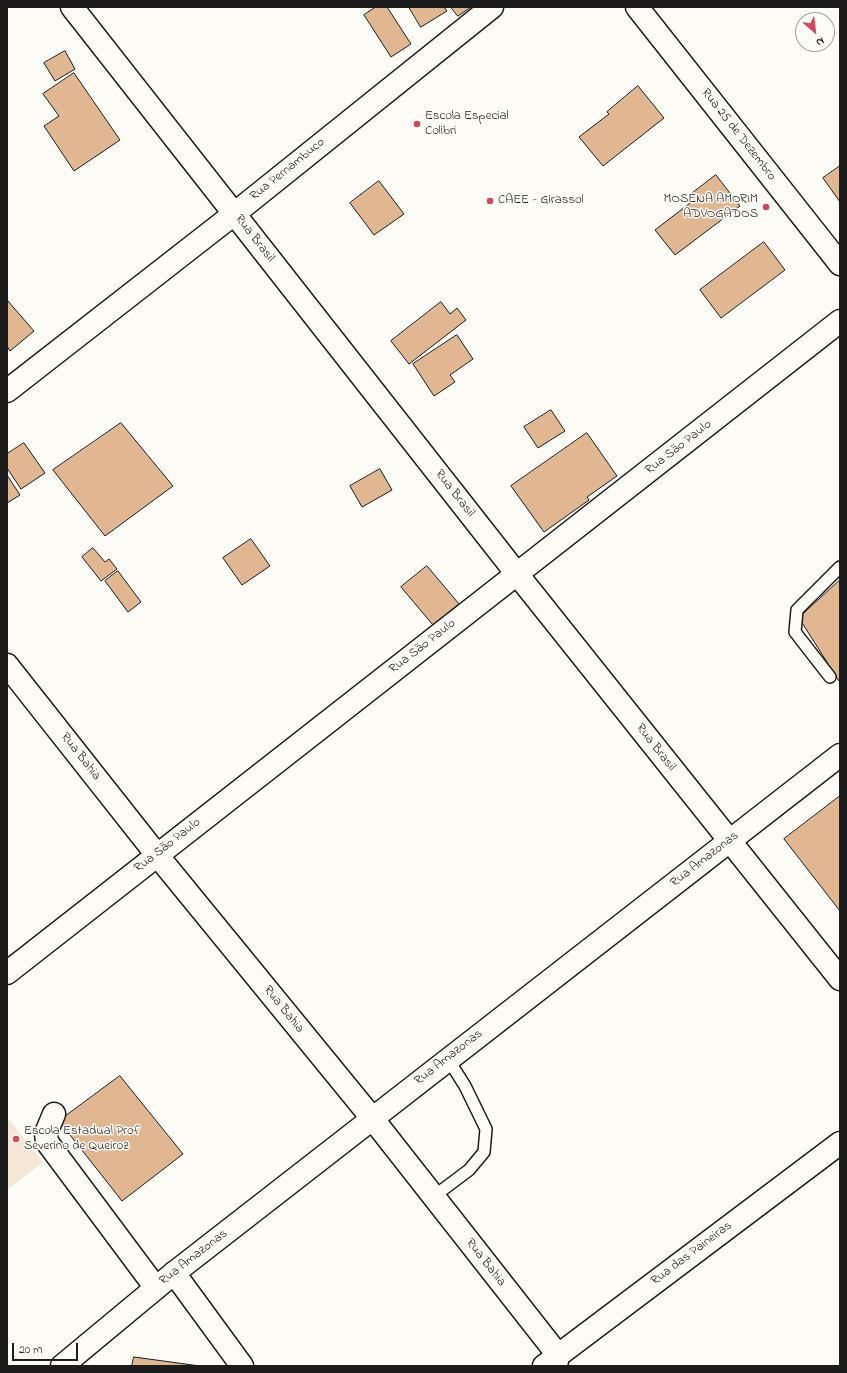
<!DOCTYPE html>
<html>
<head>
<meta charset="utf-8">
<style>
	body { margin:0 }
	#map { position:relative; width:847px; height:1373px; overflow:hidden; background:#fdfcf7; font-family:"Indie Flower",sans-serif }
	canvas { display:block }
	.frame { position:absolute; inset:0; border:8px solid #1c1c1c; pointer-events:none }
	.north { position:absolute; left:795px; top:12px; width:40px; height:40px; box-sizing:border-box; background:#fdfcf7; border:1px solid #a3a29f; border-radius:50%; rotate:152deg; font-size:11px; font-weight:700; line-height:16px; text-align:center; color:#1c1c1c }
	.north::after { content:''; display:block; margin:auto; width:14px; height:18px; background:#d1495b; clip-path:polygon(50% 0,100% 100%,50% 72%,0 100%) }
	.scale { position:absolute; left:12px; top:1343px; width:66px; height:18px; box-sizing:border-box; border:2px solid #1c1c1c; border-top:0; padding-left:5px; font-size:12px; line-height:14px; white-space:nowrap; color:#1c1c1c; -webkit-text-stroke:3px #fdfcf7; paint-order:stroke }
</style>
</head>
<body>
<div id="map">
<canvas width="847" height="1373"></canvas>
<div class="frame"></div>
<div class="north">N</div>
<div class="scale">20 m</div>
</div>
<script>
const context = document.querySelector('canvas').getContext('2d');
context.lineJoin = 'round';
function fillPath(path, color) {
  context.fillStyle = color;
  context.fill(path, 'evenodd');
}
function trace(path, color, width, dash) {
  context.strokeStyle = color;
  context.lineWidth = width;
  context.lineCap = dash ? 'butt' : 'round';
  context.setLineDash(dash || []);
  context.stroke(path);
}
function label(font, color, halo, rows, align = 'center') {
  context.font = font + ' "Indie Flower",sans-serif';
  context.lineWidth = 3;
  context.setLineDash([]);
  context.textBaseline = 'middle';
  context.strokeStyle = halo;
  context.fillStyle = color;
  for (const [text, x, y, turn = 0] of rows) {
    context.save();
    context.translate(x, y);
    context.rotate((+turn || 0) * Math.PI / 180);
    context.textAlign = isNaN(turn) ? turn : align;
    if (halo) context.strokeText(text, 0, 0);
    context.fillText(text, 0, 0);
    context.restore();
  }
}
fillPath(new Path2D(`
	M7,1117L43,1162L7,1190Z`), '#f4e7d8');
const building = new Path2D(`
	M376,7H387L411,44L391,57L364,15Z
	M409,7H444L447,11L421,27Z
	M451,7H471L458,16Z
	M65,51L75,69L55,81L44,63Z
	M74,73L120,140L74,171L44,126L59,116L43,94Z
	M638,86L664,118L603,166L579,137L609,114L607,112Z
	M840,166V202L823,178Z
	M716,175L740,206L675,255L655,230L694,200L690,195Z
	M379,181L404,214L374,235L350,203Z
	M764,242L785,270L721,318L700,290Z
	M7,300L34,331L10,351L7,346Z
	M441,302L450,314L457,308L466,320L409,364L391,341Z
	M457,335L473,359L450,375L455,382L434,396L413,364Z
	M551,410L565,431L538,448L524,427Z
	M121,423L173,486L105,536L53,470Z
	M587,433L617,476L587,497L589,500L544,532L511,486Z
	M24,443L45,473L21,489L7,468V454Z
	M380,469L392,490L362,507L350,486Z
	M7,475L20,495L7,503Z
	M251,539L270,566L242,585L223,558Z
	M93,548L105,562L109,559L117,569L101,581L82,557Z
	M427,566L459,604L433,625L401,587Z
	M118,571L141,602L128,612L105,581Z
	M840,580V680L839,681L799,618Z
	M840,796V911L784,839Z
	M120,1076L183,1154L122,1201L59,1121Z
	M134,1357L200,1366H132Z`);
fillPath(building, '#e0b791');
trace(building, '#1c1c1c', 1);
const lane = new Path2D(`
	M830,677L795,632L797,610L840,567
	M433,1197L469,1170L484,1152L486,1129L465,1086L448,1059`);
const street = new Path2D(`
	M72,7L517,574L840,979
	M637,7L840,264
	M7,391L234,214L492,7
	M7,973L840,321
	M54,1114L46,1133L47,1142L156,1288
	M174,1273L242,1366
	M544,1366L840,1143`);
const secondary = new Path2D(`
	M7,665L157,855L372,1118L558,1355L556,1366
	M62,1366L174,1273L840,755`);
trace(lane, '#1c1c1c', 14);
trace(street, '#1c1c1c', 25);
trace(secondary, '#1c1c1c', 25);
trace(lane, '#fdfcf7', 11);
trace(street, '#fdfcf7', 22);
trace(secondary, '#fdfcf7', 22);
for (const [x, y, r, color] of [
	[417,124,4,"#d1495b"],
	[490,201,4,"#d1495b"],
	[766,207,4,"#d1495b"],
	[16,1139,4,"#d1495b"]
]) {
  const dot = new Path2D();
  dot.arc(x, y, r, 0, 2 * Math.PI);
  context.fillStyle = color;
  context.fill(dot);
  trace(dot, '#fdfcf7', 1.5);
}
label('13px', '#1c1c1c', '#fdfcf7', [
	["Escola Especial",425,117],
	["Colibri",425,132],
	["MOSENA AMORIM",758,200,"right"],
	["ADVOGADOS",758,215,"right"],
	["CAEE - Girassol",498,201],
	["Escola Estadual Prof",24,1132],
	["Severino de Queiroz",24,1147]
], 'left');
label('13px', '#1c1c1c', '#fdfcf7', [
	["Rua 25 de Dezembro",738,135,52],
	["Rua Pernambuco",288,170,-39],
	["Rua Brasil",254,239,52],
	["Rua São Paulo",679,448,-38],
	["Rua Brasil",454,494,52],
	["Rua São Paulo",423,647,-38],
	["Rua Brasil",655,748,52],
	["Rua Bahia",80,757,52],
	["Rua São Paulo",168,846,-38],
	["Rua Amazonas",705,860,-38],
	["Rua Bahia",283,1010,51],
	["Rua Amazonas",449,1058,-38],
	["Rua das Paineiras",692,1254,-37],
	["Rua Amazonas",194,1258,-38],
	["Rua Bahia",485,1263,52]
]);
</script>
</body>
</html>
